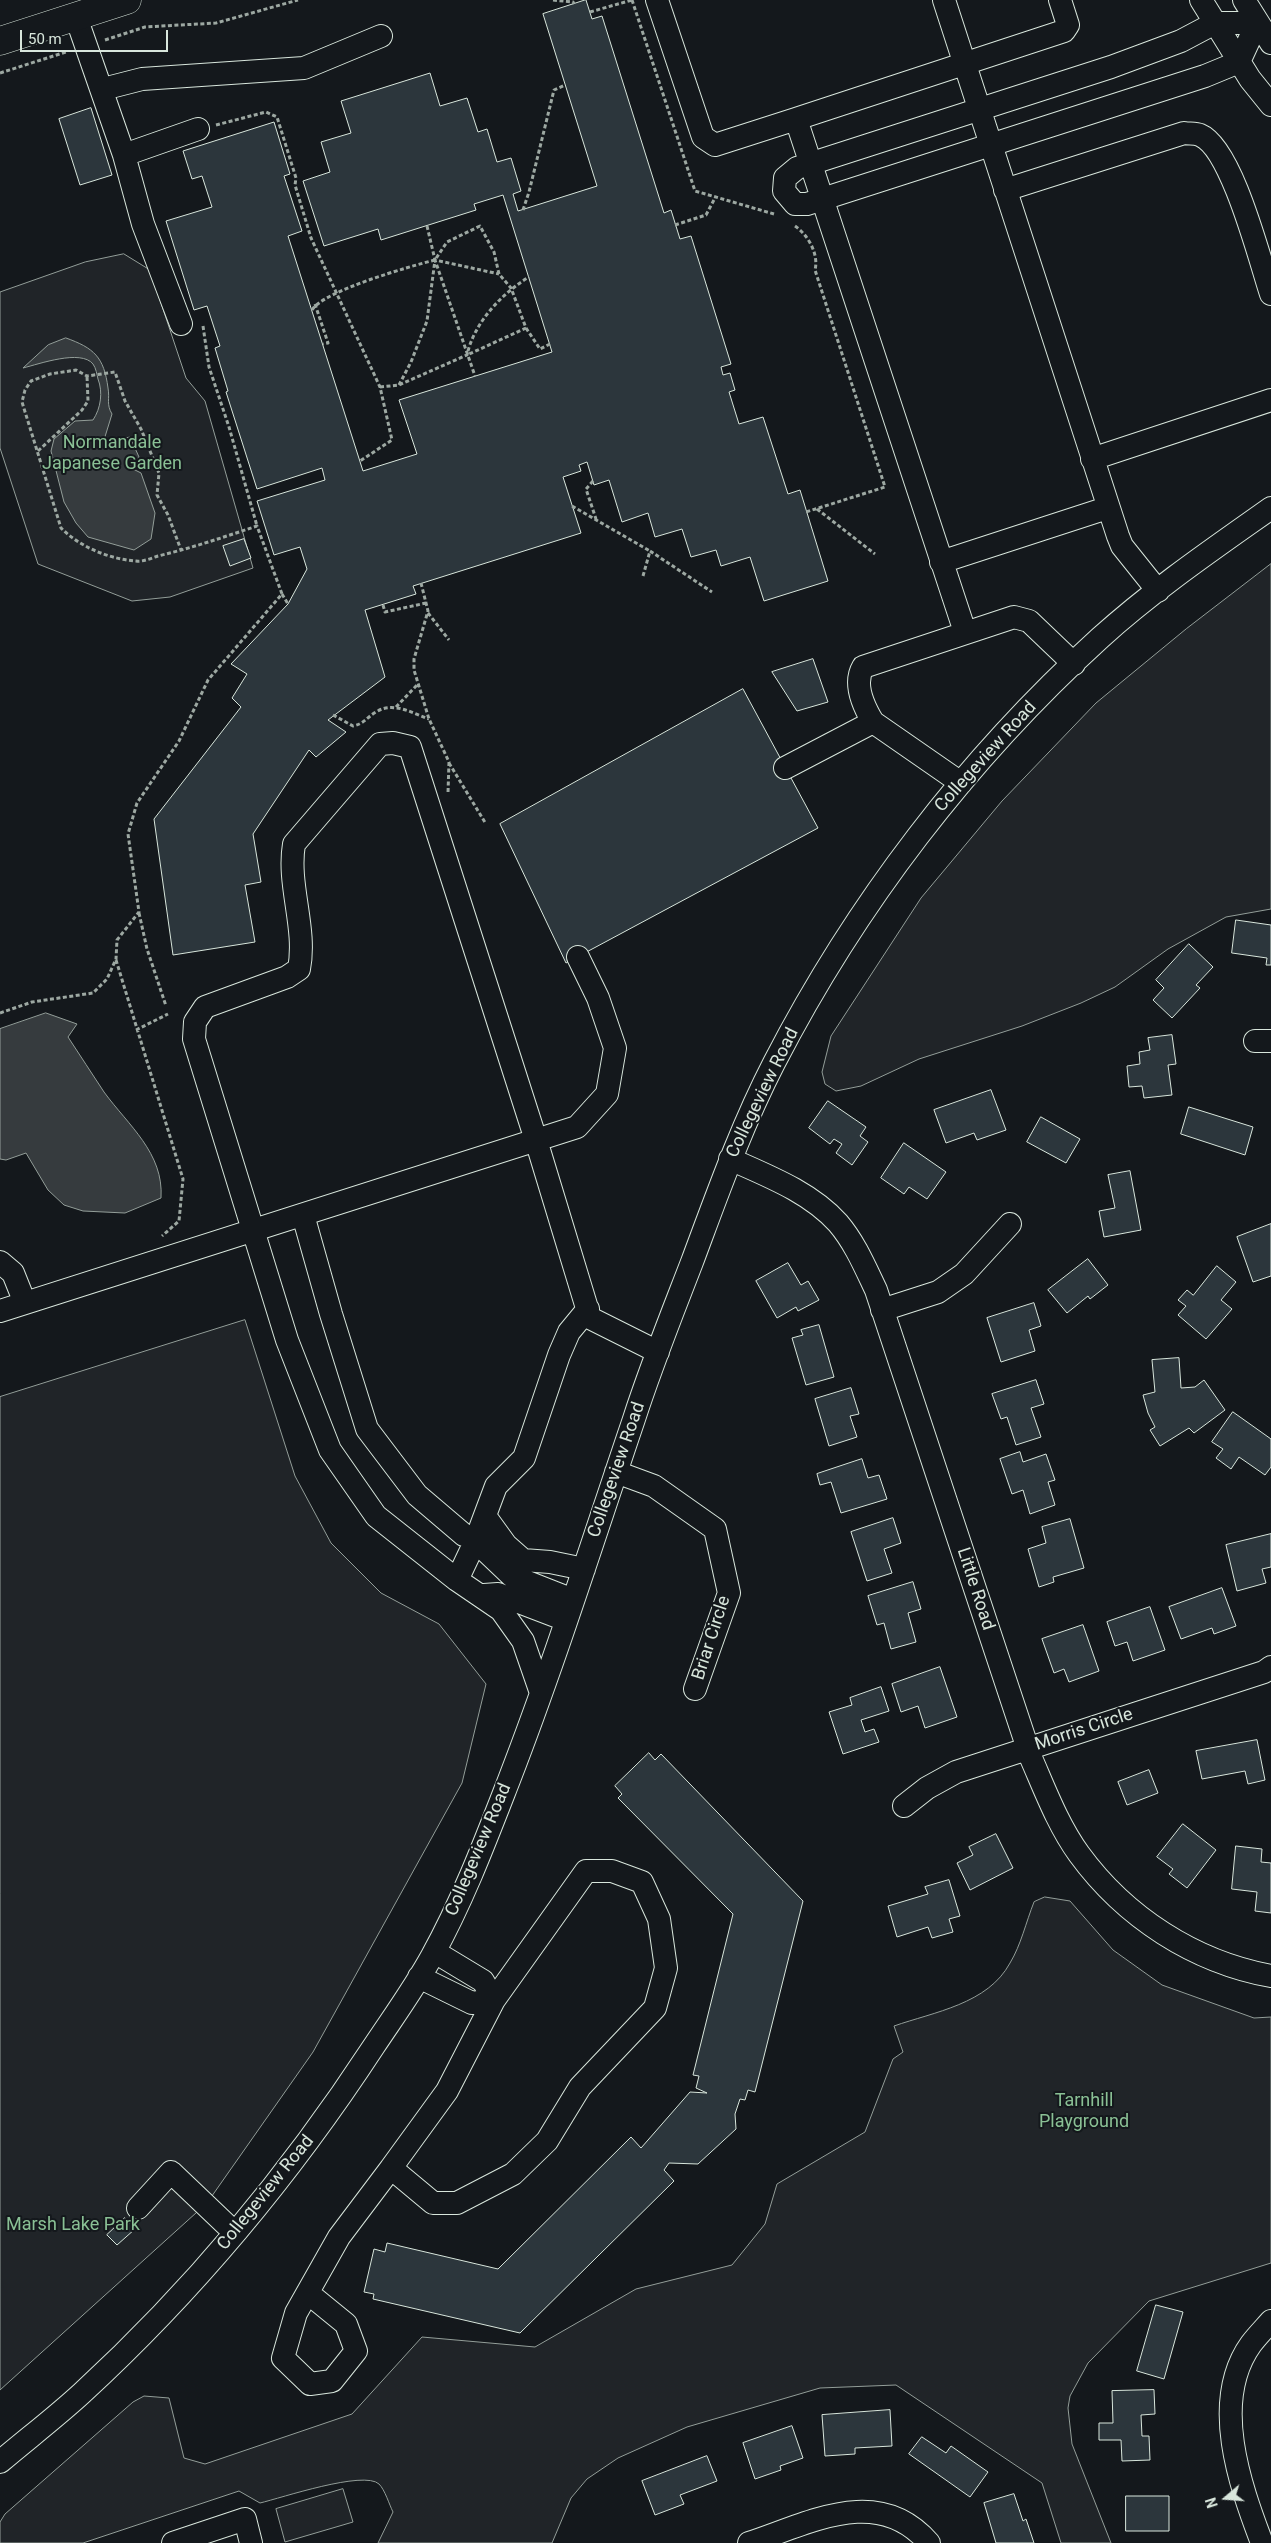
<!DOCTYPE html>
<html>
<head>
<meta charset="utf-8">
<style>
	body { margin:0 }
	#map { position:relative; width:1271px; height:2543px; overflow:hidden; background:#14181c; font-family:Roboto,sans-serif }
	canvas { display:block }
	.north { position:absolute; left:1201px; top:2473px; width:50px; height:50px; -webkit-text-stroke:4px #14181c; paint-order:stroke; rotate:252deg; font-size:14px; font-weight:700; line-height:20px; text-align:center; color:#d8e6dc }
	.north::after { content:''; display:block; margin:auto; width:18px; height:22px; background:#d8e6dc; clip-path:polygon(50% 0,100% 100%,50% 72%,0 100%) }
	.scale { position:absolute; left:20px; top:30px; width:148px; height:22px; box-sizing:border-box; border:2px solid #d8e6dc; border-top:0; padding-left:6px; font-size:15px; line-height:18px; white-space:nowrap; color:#d8e6dc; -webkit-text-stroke:4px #14181c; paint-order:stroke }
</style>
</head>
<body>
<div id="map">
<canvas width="1271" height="2543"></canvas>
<div class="north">N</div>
<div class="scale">50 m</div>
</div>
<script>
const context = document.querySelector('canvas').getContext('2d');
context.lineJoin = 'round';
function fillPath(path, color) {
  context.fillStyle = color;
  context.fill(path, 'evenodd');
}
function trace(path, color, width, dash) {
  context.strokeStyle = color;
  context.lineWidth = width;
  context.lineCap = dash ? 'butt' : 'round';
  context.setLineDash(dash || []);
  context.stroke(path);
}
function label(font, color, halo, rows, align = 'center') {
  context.font = font + ' Roboto,sans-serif';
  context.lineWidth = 4;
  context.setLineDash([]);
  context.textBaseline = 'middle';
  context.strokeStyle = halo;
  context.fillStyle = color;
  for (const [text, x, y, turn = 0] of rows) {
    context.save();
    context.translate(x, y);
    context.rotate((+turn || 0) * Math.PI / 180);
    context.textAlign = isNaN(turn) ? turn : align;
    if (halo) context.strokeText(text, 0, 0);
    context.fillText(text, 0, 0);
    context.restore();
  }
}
const green = new Path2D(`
	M124,254L150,270L186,378L205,401L253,568L170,597L132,601L38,564L0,448V292L85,262Z
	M1271,564V909L1226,917L1168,949L1115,987L1081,1003L1022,1026L919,1059L861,1086L836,1091L825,1084L822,1072L831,1036L921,898L1002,801L1096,703L1186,629Z
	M245,1320L295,1476L331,1543L381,1593L439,1624L486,1684L462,1783L313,2052L207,2203L0,2390V1397Z
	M1045,1897L1070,1901L1113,1950L1162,1985L1254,2018L1271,2017V2263L1149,2301L1088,2363L1070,2396L1068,2408L1072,2444L1111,2543H1061L1042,2483L896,2385L820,2388L687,2427L618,2458L587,2479L571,2498L552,2543H378L393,2512C389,2504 385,2490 379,2484C364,2470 281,2498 260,2503L239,2491L83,2543H0V2522L5,2514L133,2402L144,2396L169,2398L184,2458L205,2464L352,2414L422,2337L535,2347L636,2289L732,2265L765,2224L777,2184L865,2132L893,2059L903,2052L894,2026C934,2012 988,2004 1010,1963C1021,1945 1026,1922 1034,1902Z
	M343,2489L353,2522L285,2542L276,2509Z`);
fillPath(green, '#202428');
trace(green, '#939e99', 1);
const water = new Path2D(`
	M66,338C94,348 104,357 108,388C110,399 106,404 112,414L104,440L114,445L121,439L130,437L139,457L133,469L141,473L155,513L151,539L134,550L88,537L76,523L64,502L51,451L54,439L75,421L93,420C101,408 103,392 98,379C97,375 96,368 93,364C81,349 39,364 23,368L48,345Z
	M46,1013L77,1024L68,1037C80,1055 92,1074 104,1092C128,1125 164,1153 161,1198L125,1213L83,1211L64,1205L48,1190L26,1153L6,1160L0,1159V1029Z`);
fillPath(water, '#363b3e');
trace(water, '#939e99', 1);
const building = new Path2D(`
	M586,0L592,19L602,16L664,213L671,210L680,239L691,236L731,364L721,367L723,375L730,373L735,390L729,392L739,424L763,417L788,494L800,490L828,581L764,601L750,557L721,566L716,550L691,557L682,529L655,537L648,513L622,522L609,480L594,485L587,462L579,465L581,471L563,477L581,533L413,586L416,594L365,610L385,677L328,720L346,732L316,757L309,750L253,834L261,882L245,885L255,942L173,955L154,819L241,707L232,698L247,674L231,664L288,604L307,569L300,547L274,555L257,501L325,480L322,468L257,489L226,392L228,391L215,348L220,346L207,306L194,310L166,221L212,207L202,176L192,179L183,151L274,122L290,174L284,176L302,231L288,236L363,471L417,454L399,400L552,352L503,195L474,204L476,210L381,240L378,229L324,246L303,181L330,172L321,142L351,133L341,101L430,73L440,106L467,98L478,132L487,129L497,162L511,158L521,191L513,194L518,211L597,186L543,14Z
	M91,108L112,175L80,185L59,119Z
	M244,539L251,558L230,566L223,546Z
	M813,659L828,702L797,711L772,672Z
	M743,689L818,828L566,963L500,824Z
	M1236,920L1271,925V965H1266L1267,958L1232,953Z
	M1189,944L1213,967L1196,985L1200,988L1172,1018L1153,1000L1164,988L1156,980Z
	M1172,1035L1176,1064L1168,1065L1172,1095L1144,1098L1142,1086L1129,1087L1127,1066L1140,1064L1139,1052L1150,1050L1148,1038Z
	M991,1090L1006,1130L977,1140L974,1133L946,1143L934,1110Z
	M828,1101L866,1127L860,1136L868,1142L852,1165L836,1153L842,1144L834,1139L830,1144L809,1128Z
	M1189,1107L1253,1127L1245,1155L1181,1134Z
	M1041,1117L1080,1139L1066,1163L1027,1142Z
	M904,1143L946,1172L927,1199L909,1187L904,1194L881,1178Z
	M1130,1171L1141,1230L1104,1237L1099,1211L1115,1208L1108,1175Z
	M1271,1224V1276L1253,1282L1237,1237Z
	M1088,1259L1108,1285L1090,1299L1088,1296L1067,1313L1048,1290Z
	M788,1263L801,1285L808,1281L819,1300L798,1311L796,1307L777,1318L756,1281Z
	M1217,1266L1236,1282L1221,1300L1232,1309L1206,1339L1178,1315L1186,1306L1178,1300L1187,1290L1193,1295Z
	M1034,1303L1041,1326L1029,1330L1035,1351L1001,1362L987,1318Z
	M819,1325L834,1377L806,1385L792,1338L803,1335L801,1330Z
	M1179,1358L1181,1388L1195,1387L1204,1380L1225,1410L1194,1433L1189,1428L1160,1446L1150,1430L1155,1427L1148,1413L1143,1395L1155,1392L1152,1360Z
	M1036,1380L1044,1404L1031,1408L1041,1437L1016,1445L1007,1417L1001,1419L992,1394Z
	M851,1388L859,1414L850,1416L857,1437L829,1446L815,1399Z
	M1233,1412L1271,1439V1467L1265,1475L1239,1457L1231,1469L1216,1458L1223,1449L1212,1442Z
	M1020,1452L1023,1462L1046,1454L1055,1480L1048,1482L1055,1505L1030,1514L1023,1490L1012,1494L1000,1459Z
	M862,1459L868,1478L879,1475L887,1499L841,1513L831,1482L820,1485L817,1474Z
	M893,1518L901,1543L884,1549L892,1573L867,1581L851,1532Z
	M1070,1519L1084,1568L1053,1577L1054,1582L1039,1587L1028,1549L1046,1543L1042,1527Z
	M1271,1534V1567L1262,1569L1266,1583L1237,1591L1226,1545Z
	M913,1582L921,1609L908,1613L916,1642L891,1649L884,1623L877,1625L868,1596Z
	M1222,1588L1236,1626L1214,1634L1212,1628L1181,1639L1169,1607Z
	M1150,1607L1165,1650L1133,1661L1127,1642L1115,1646L1107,1622Z
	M1083,1625L1099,1671L1069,1682L1064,1669L1054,1673L1042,1639Z
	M940,1667L957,1717L925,1728L918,1706L901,1712L892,1684Z
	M881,1687L889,1711L861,1720L865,1732L874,1729L879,1742L843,1754L829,1712L852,1705L850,1698Z
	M1257,1740L1265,1780L1248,1784L1245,1771L1202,1779L1196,1751Z
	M649,1753L655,1760L661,1754L803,1901L755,2092L748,2090L745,2100L740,2099L735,2114L736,2129L698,2164L669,2163L664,2170L674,2181L520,2333L373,2299L374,2294L364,2292L374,2249L385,2252L387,2243L498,2269L631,2137L641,2148L690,2092L707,2093L696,2088L699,2076L693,2075L733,1914L618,1798L622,1794L615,1786Z
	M1149,1770L1158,1793L1127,1805L1118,1782Z
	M1183,1824L1216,1850L1187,1888L1169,1874L1173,1869L1157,1857Z
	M996,1834L1013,1868L970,1890L957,1863L973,1855L969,1847Z
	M1236,1846L1262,1849L1261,1862L1271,1863V1913L1255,1911L1257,1892L1232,1889Z
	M949,1880L960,1916L949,1919L953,1932L932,1938L928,1927L897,1937L888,1906L928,1894L925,1887Z
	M125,2218L135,2229L117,2245L107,2235Z
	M1156,2305L1183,2312L1164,2379L1137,2371Z
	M1154,2390L1155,2414L1141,2415L1142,2436H1149L1150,2460L1122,2461L1121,2440H1099V2423H1113L1112,2391Z
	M890,2410L892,2446L855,2448V2454L825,2456L822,2415Z
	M792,2426L803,2458L780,2466L781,2470L755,2479L743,2443Z
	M922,2437L946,2453L951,2446L988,2472L970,2497L909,2454Z
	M707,2456L717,2481L680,2495L684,2504L655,2515L642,2481Z
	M1014,2494L1023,2521L1026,2519L1034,2543H996L984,2503Z
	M1126,2496H1169V2531H1126Z`);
fillPath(building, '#2c363c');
trace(building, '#d8e6dc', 1);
const minor = new Path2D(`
	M657,0L703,137L715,145L796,119L965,632
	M944,0L1118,536L1122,546L1158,591
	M1201,0L1250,79L1271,105
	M1244,0L1271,43
	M76,17L124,155L198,129
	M1215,23H1257L1239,62L1205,76L807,204H795L784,191L785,178L797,168L1111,67L1181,41Z
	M103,89L142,79L304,68L381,36
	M796,119L1064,31L1068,25L1060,0
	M124,155L143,224L181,324
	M1005,190L1184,133C1189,134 1195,133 1200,135C1232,148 1260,261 1271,294
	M1092,459L1271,400
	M941,562L1107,508
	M785,768L873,722
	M961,783L873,722C864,707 853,684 863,667L1014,617L1029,621L1074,664
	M1255,1041H1271
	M730,1159C768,1176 810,1192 838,1223C855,1243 865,1267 876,1290L1031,1758C1045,1790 1058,1825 1079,1854C1125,1917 1194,1962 1271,1976
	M303,1215L331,1314L367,1429L417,1495L464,1535L471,1537L512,1576L573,1600
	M0,1262L13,1273L25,1303
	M882,1310L938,1292L964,1274L1010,1224
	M0,1311L577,1127L607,1094L615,1048L598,998L578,957
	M616,1472L654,1486L715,1529L729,1593L695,1689
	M485,1516L506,1545L523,1560L550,1562L584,1569
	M457,1580L376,1516L330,1450L287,1340L194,1039L195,1022L205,1007L287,977L299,969C307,928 287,885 294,844L380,744L393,743L410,747L536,1140L590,1318L658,1352
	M484,1595L498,1594L566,1620
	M541,1693L523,1641L501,1610L457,1580L475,1542L496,1486L524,1458L559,1355L569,1332L588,1309
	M904,1806L927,1788L956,1772L1264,1672L1271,1667
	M435,1952L483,1981L494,2000
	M419,1977L472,2003L494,2000
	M138,2208L171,2172L235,2233
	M308,2293L346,2324L356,2351L332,2381L310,2384L283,2358L296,2313L339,2237L391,2168L433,2203H457L513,2174L547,2141L580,2087L655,2008L666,1968L659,1919L642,1882L612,1871H586L494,2000L447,2091L391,2168
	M0,2462C27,2439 56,2417 82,2393C194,2290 291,2173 374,2046C394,2016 415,1987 432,1956C463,1900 486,1839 509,1780C555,1661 593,1540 634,1419C651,1366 672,1314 692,1262C717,1195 741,1127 774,1063C856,904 967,759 1100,638C1153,590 1213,549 1271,508
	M173,2543L245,2519L251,2543
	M749,2543C810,2523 878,2484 929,2543
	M1262,2543C1240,2485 1210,2401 1251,2344C1257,2336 1264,2329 1271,2321`);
const major = new Path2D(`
	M0,41L127,0`);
trace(minor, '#d8e6dc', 24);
trace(major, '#d8e6dc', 29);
trace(new Path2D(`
	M553,0L573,2L574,4
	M632,0L695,191L774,214
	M590,12L632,0
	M105,40L145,27L216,23L298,0
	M0,73L66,52
	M216,125L266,112L277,117L296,178L295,185L311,238L380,387L392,440L360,461
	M523,210L529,192L554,90L565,85
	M675,225L706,215L715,198
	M427,226L435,260L499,274
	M795,226C808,235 819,254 815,270L885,487L806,512
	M315,304L328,343L323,344
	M312,310C323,291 411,266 435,260L447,242L480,226L494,252L499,274L511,288L526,328L467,355
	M203,326L209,367L229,427L257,526
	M526,328L540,349L550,344
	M399,385L411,362L427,321L435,260L475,376
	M380,387L399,385L467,355C474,323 501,294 529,277
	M38,451L82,410L88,401L87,376
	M593,481L586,489L596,519
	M572,506L650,551
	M817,509L875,554
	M643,576L650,551L712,592
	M421,583L428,611L414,659V670L429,719L449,762L448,793
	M282,594L288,604
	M383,605L385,612L426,603
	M428,613L449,640
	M396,707L418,684
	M333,715L353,726C364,724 367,717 376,712C393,701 412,713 429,719
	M449,763L486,824
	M139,913L147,949L166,1006
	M116,960L183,1179L179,1221L162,1236
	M0,1013L32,1002L93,993L107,979L116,959L117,940L139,912L128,834L137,803L179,741L208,680L282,594L257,526C224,537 192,548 158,556C152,558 143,562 136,561C109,559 80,547 61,528L22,402L25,390L31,381L50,374L76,370L87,376L115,372L125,401L141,429L159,473L157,495L168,515L181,550
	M136,1030L168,1014`), '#9da8a2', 3, [4, 2.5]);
trace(minor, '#14181c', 22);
trace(major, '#14181c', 28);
label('18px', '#8ac095', '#14181c', [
	["Normandale",112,443],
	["Japanese Garden",112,464],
	["Tarnhill",1084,2101],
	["Playground",1084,2122],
	["Marsh Lake Park",73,2225]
]);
label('18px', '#d8e6dc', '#14181c', [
	["Collegeview Road",986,757,-48],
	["Collegeview Road",763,1093,-64],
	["Collegeview Road",617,1470,-71],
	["Little Road",975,1589,72],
	["Briar Circle",712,1638,-72],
	["Morris Circle",1084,1730,-18],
	["Collegeview Road",479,1850,-67],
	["Collegeview Road",266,2193,-51]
]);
</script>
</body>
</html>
